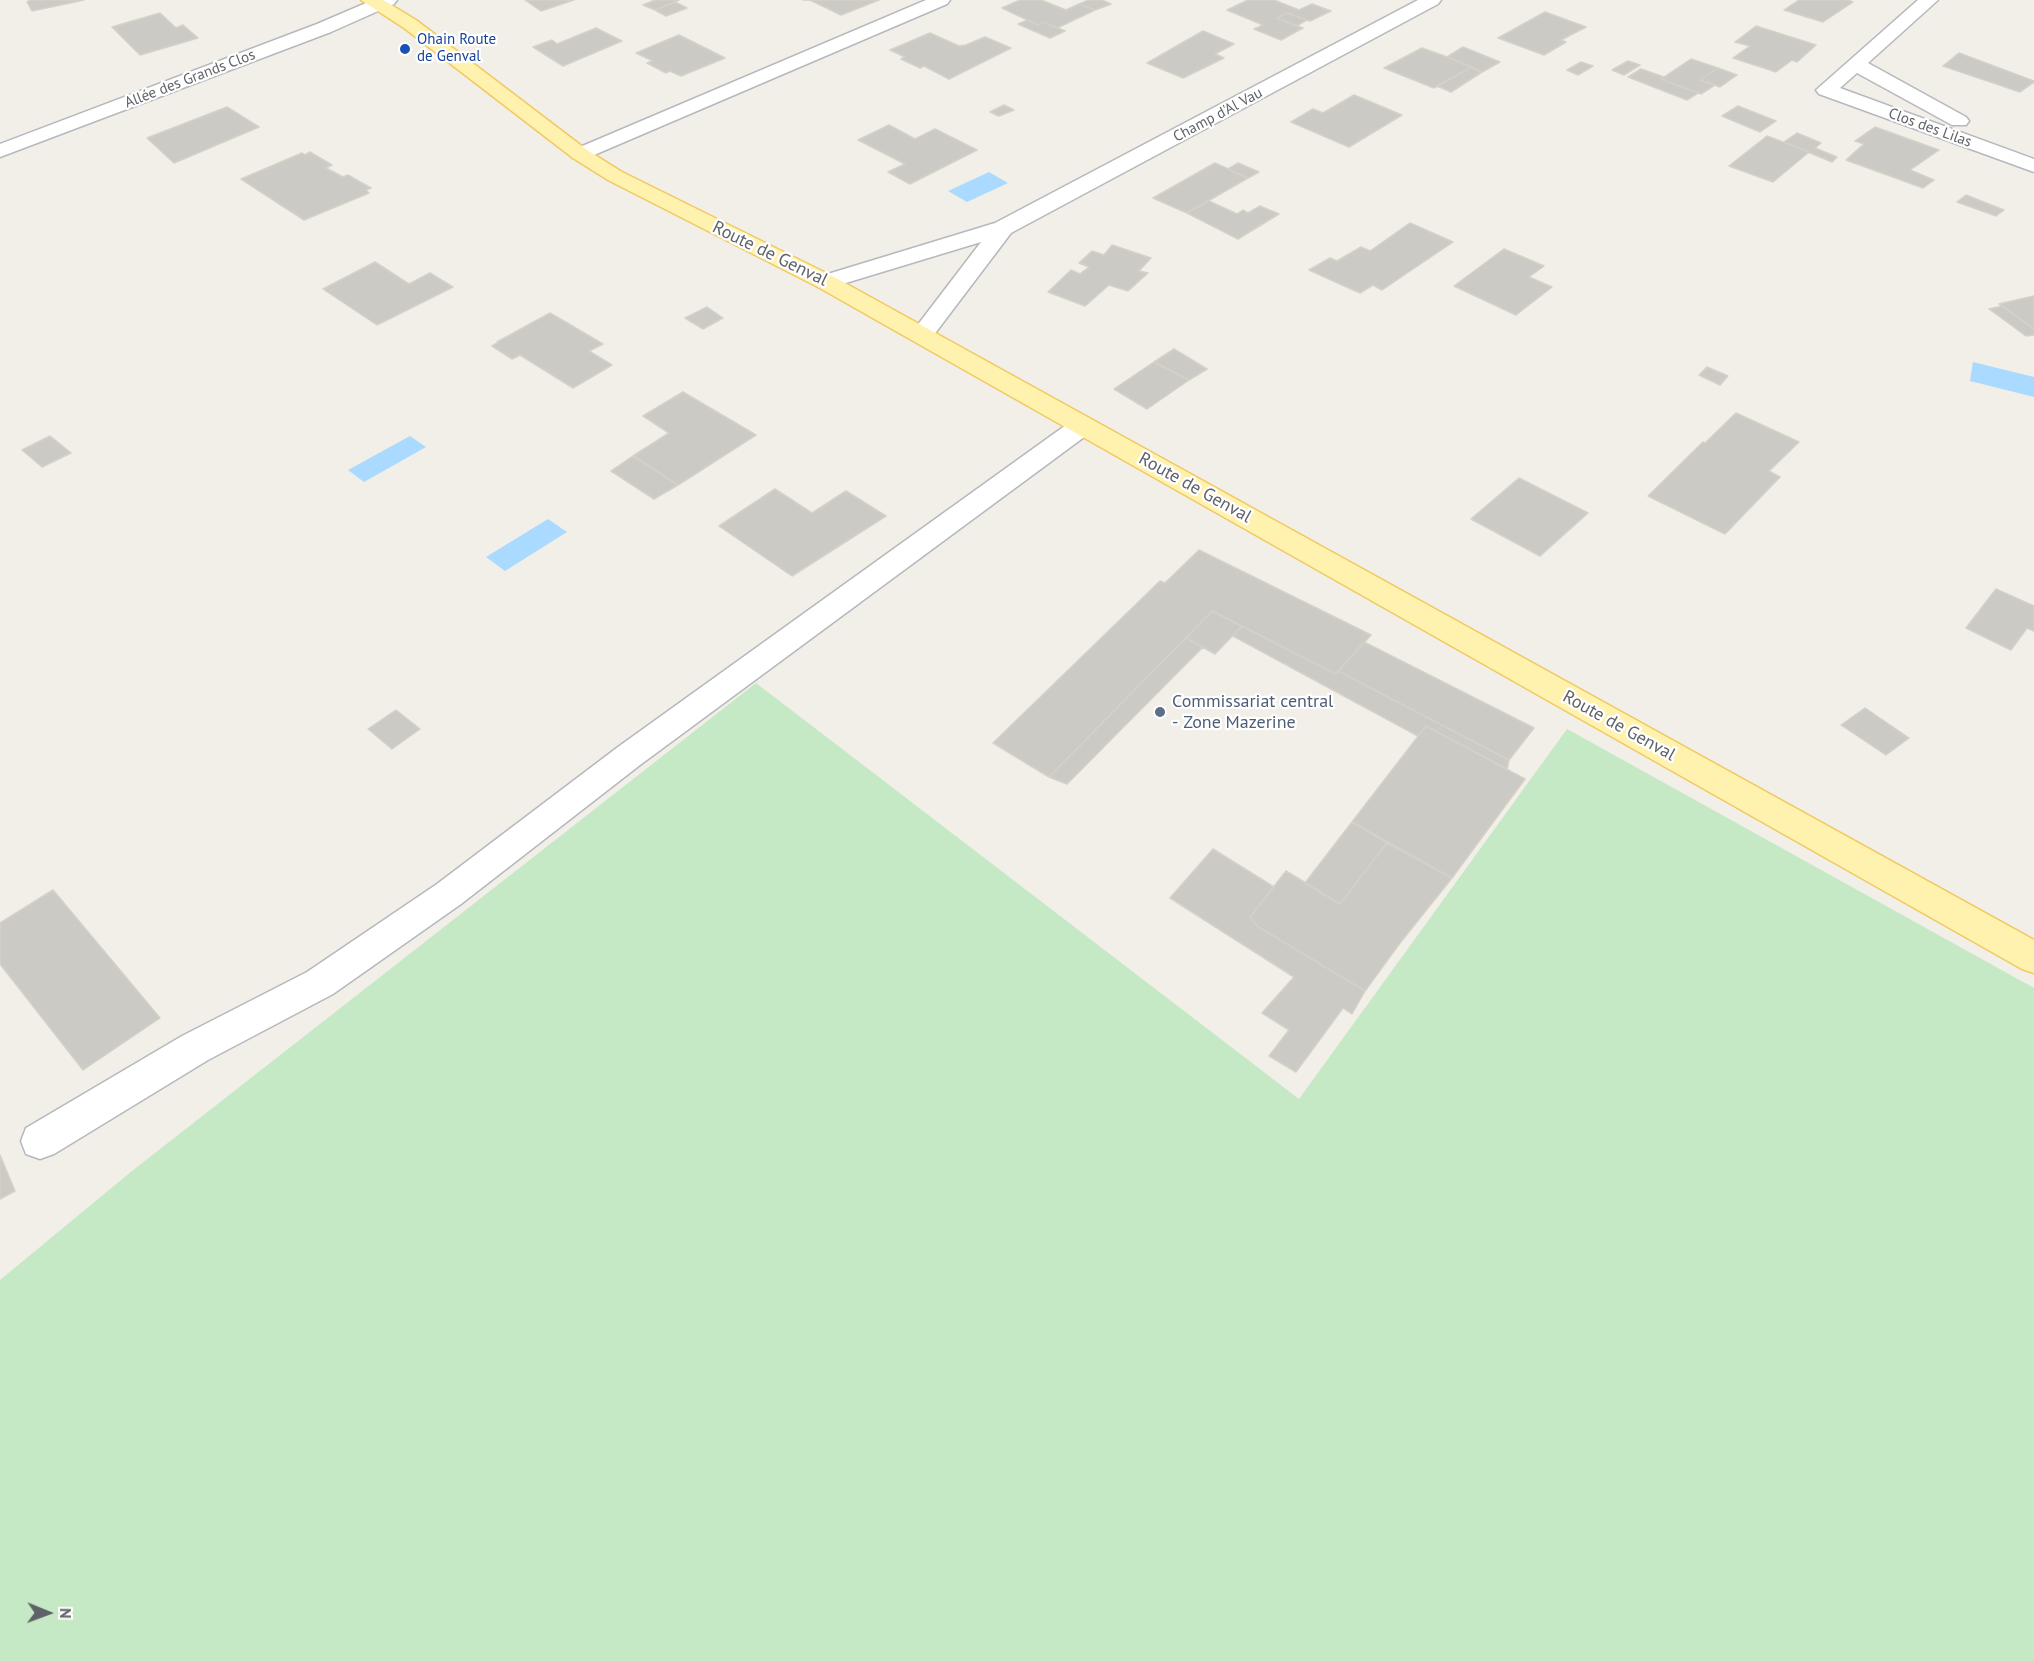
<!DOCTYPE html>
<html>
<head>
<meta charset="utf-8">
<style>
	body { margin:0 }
	#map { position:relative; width:2034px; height:1661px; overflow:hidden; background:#f1efe8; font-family:"PT Sans",sans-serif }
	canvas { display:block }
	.north { position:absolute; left:18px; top:1583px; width:60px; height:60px; -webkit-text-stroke:4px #fff; paint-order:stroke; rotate:91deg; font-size:16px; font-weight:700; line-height:24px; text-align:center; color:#5f6368 }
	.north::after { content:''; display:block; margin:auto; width:21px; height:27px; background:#5f6368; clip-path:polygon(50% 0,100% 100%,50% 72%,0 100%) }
</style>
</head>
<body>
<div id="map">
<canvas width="2034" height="1661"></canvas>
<div class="north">N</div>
</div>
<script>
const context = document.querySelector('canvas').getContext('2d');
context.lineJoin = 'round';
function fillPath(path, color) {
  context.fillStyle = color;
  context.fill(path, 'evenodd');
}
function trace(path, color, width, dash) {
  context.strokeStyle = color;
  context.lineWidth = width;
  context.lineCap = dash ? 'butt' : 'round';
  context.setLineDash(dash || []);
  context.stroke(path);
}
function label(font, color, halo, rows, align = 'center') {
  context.font = font + ' "PT Sans",sans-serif';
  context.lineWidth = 4.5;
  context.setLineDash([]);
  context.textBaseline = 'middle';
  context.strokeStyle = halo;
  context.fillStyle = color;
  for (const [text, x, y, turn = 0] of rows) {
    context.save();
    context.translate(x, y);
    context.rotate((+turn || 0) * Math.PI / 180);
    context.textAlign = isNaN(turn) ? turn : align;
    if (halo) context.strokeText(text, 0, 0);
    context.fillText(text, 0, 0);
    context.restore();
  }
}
fillPath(new Path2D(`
	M756,683L1299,1099L1567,729L2034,988V1661H0V1280L132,1171Z`), '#c5e8c5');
fillPath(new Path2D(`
	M989,172L1008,183L967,202L948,191Z
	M1973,362L2034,377V397L1970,381Z
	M410,436L426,447L364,482L348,470Z
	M548,519L567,532L505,571L486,557Z`), '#aadaff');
const building = new Path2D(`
	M31,0H84L32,11L27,2Z
	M525,0H574L541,11Z
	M655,0H679L655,10L643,5Z
	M803,0H879L841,15L810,0Z
	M1020,0H1041L1066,10L1079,4L1095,10L1057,28L1044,22L1038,25L1002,8Z
	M1089,0H1102L1111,4L1095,10L1079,4Z
	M1248,0H1274L1299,10L1312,4L1331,11L1310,21L1287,13L1277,18L1303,28L1281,40L1254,29L1263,25L1227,10Z
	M1799,0H1848L1853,2L1823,22L1784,10Z
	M675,2L687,8L666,16L655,10Z
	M1545,12L1586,27L1561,40L1566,42L1544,55L1498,38Z
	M160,13L176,28L183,25L198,38L140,55L112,27Z
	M1287,13L1307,20L1296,26L1277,18Z
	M1028,20L1038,25L1044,22L1065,31L1050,38L1018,24Z
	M1756,26L1816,45L1797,62L1792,60L1776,72L1733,58L1750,46L1735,42Z
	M596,28L622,41L563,66L533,47L552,40L557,44Z
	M1203,31L1234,44L1215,54L1224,58L1183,78L1147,63Z
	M930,33L959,46L966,45L985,37L1011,48L949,79L924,66L920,68L901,59L905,57L890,50Z
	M679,35L725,58L681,76L670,71L666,73L647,63L653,61L636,53Z
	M1463,47L1500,62L1482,72L1447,57Z
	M1422,48L1447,57L1472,67L1434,88L1384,68Z
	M1959,53L2034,81V82L2020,92L1943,66Z
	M1691,59L1718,68L1700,80L1715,85L1701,94L1661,79Z
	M1628,61L1640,65L1624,75L1612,70Z
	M1581,62L1593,66L1578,75L1567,70Z
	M1470,68L1482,72L1451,92L1437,86Z
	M1718,68L1737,75L1720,87L1700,80Z
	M1641,69L1664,77L1661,79L1698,93L1687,100L1628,77Z
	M1354,95L1402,115L1349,147L1291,122L1313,109L1323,113Z
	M1004,105L1014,110L999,116L990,112Z
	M1738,106L1776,121L1760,132L1722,116Z
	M227,107L259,127L174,163L147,138Z
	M889,125L915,139L935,129L977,150L910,184L888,172L905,164L858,140Z
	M1875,127L1939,150L1910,170L1934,180L1923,188L1846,160L1864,144L1855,141Z
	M1797,133L1821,143L1815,148L1837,157L1832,162L1784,142Z
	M1767,136L1809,152L1773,182L1729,166Z
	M310,152L332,165L326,168L343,177L348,175L371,188L366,190L369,193L304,220L241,179L302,153L305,155Z
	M1215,163L1248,178L1187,213L1153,198Z
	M1238,163L1259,172L1248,178L1228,169Z
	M1966,195L2004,210L1996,216L1957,202Z
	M1209,201L1237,214L1243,210L1248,213L1260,206L1279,214L1238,239L1187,213Z
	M1410,223L1453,242L1382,290L1373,285L1360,293L1309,270L1330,258L1337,261L1361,247L1370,251Z
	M1112,245L1151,258L1139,271L1148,273L1128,291L1109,285L1085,306L1048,292L1071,270L1080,274L1089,267L1079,263L1092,251L1104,255Z
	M1504,249L1544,266L1529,277L1552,287L1516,315L1454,286Z
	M375,262L409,284L430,273L453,287L377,325L323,289Z
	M2034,296V329L1999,304Z
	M2003,306L2034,329V335L2026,336L1989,309Z
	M707,307L723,318L703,329L685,318Z
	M550,313L603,344L589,351L612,365L573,388L520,355L512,359L492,346L499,342H497Z
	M1174,349L1207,369L1189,380L1154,362Z
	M1154,362L1189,380L1147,409L1114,389Z
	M1707,367L1728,376L1720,385L1699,375Z
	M683,392L756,435L678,485L633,456L669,433L643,416Z
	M1736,413L1799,442L1769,471L1780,477L1725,534L1648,496L1703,442L1705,443Z
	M50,436L71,453L42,467L22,450Z
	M633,456L678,485L654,499L611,471Z
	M1519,478L1588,513L1540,556L1471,519Z
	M775,489L812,513L846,491L886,516L792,576L719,526Z
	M1199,550L1371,635L1336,674L1212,611L1049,777L993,743L1160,581L1165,583Z
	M1996,589L2034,606V631L2027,628L2011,650L1966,628Z
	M1212,611L1242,626L1215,654L1186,638Z
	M1242,626L1336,674L1338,671L1509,760L1507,769L1426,726L1418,736L1233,636Z
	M1186,638L1203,647L1067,784L1049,777Z
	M1364,642L1534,728L1509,760L1338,671Z
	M1865,708L1909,738L1886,755L1841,725Z
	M396,710L420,729L392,749L368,729Z
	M1426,726L1525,779L1452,878L1352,822Z
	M1352,822L1387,843L1340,904L1305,883Z
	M1387,843L1452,878L1400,943L1365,991L1257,926L1250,917L1286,871L1340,904Z
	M1213,849L1274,887L1250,917L1257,926L1365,991L1352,1014L1343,1008L1296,1072L1269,1056L1289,1030L1262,1013L1294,977L1170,898Z
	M53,890L160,1018L83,1070L0,964V923Z
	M0,1155L15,1191L0,1199Z`);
fillPath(building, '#cccac5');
trace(building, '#d6d1c6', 1.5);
const minor = new Path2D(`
	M373,0H397L394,4L331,32L0,157V144L317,24Z
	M926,0H950L947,4L587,158L580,160L573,158L570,154L573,150Z
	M1418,0H1441L1438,4L1011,233L930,340L922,342L914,340L910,335L981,242L826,289L818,287L814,282L818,277L995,223Z
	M1918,0H1938L1868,63L1966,117L1969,121L1966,125H1952L1857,73L1840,88L2034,159V172L1819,94L1816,90Z
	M1082,418L1091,420L1095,426L1091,432L640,765L461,904L333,994L208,1060L54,1154L40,1159L26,1154L21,1141L26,1128L182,1036L307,972L437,884L618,747L1073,420Z`);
const major = new Path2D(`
	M361,0H383L416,20L587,150L622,172L834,277L2034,940V973L2022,969L818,287L608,180L573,158L404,28Z`);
trace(minor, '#b5b8bc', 3);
trace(major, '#f2c960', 3);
fillPath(minor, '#fff');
fillPath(major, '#fff2af');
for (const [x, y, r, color] of [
	[405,49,6,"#1a4fb4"],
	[1160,712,6,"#5c6f8a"]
]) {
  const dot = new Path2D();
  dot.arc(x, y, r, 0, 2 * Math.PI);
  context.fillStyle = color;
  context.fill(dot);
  trace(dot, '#fff', 2);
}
label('15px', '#164399', '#fff', [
	["Ohain Route",417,40],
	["de Genval",417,57]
], 'left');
label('15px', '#5f6368', '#fff', [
	["Allée des Grands Clos",190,79,-21],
	["Champ d'Al Vau",1218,115,-28],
	["Clos des Lilas",1930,128,20]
]);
label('18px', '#5f6368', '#fff', [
	["Route de Genval",770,254,26],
	["Route de Genval",1195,488,29],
	["Route de Genval",1619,726,29]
]);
label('18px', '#4e5e75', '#fff', [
	["Commissariat central",1172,702],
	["- Zone Mazerine",1172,723]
], 'left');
</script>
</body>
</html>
